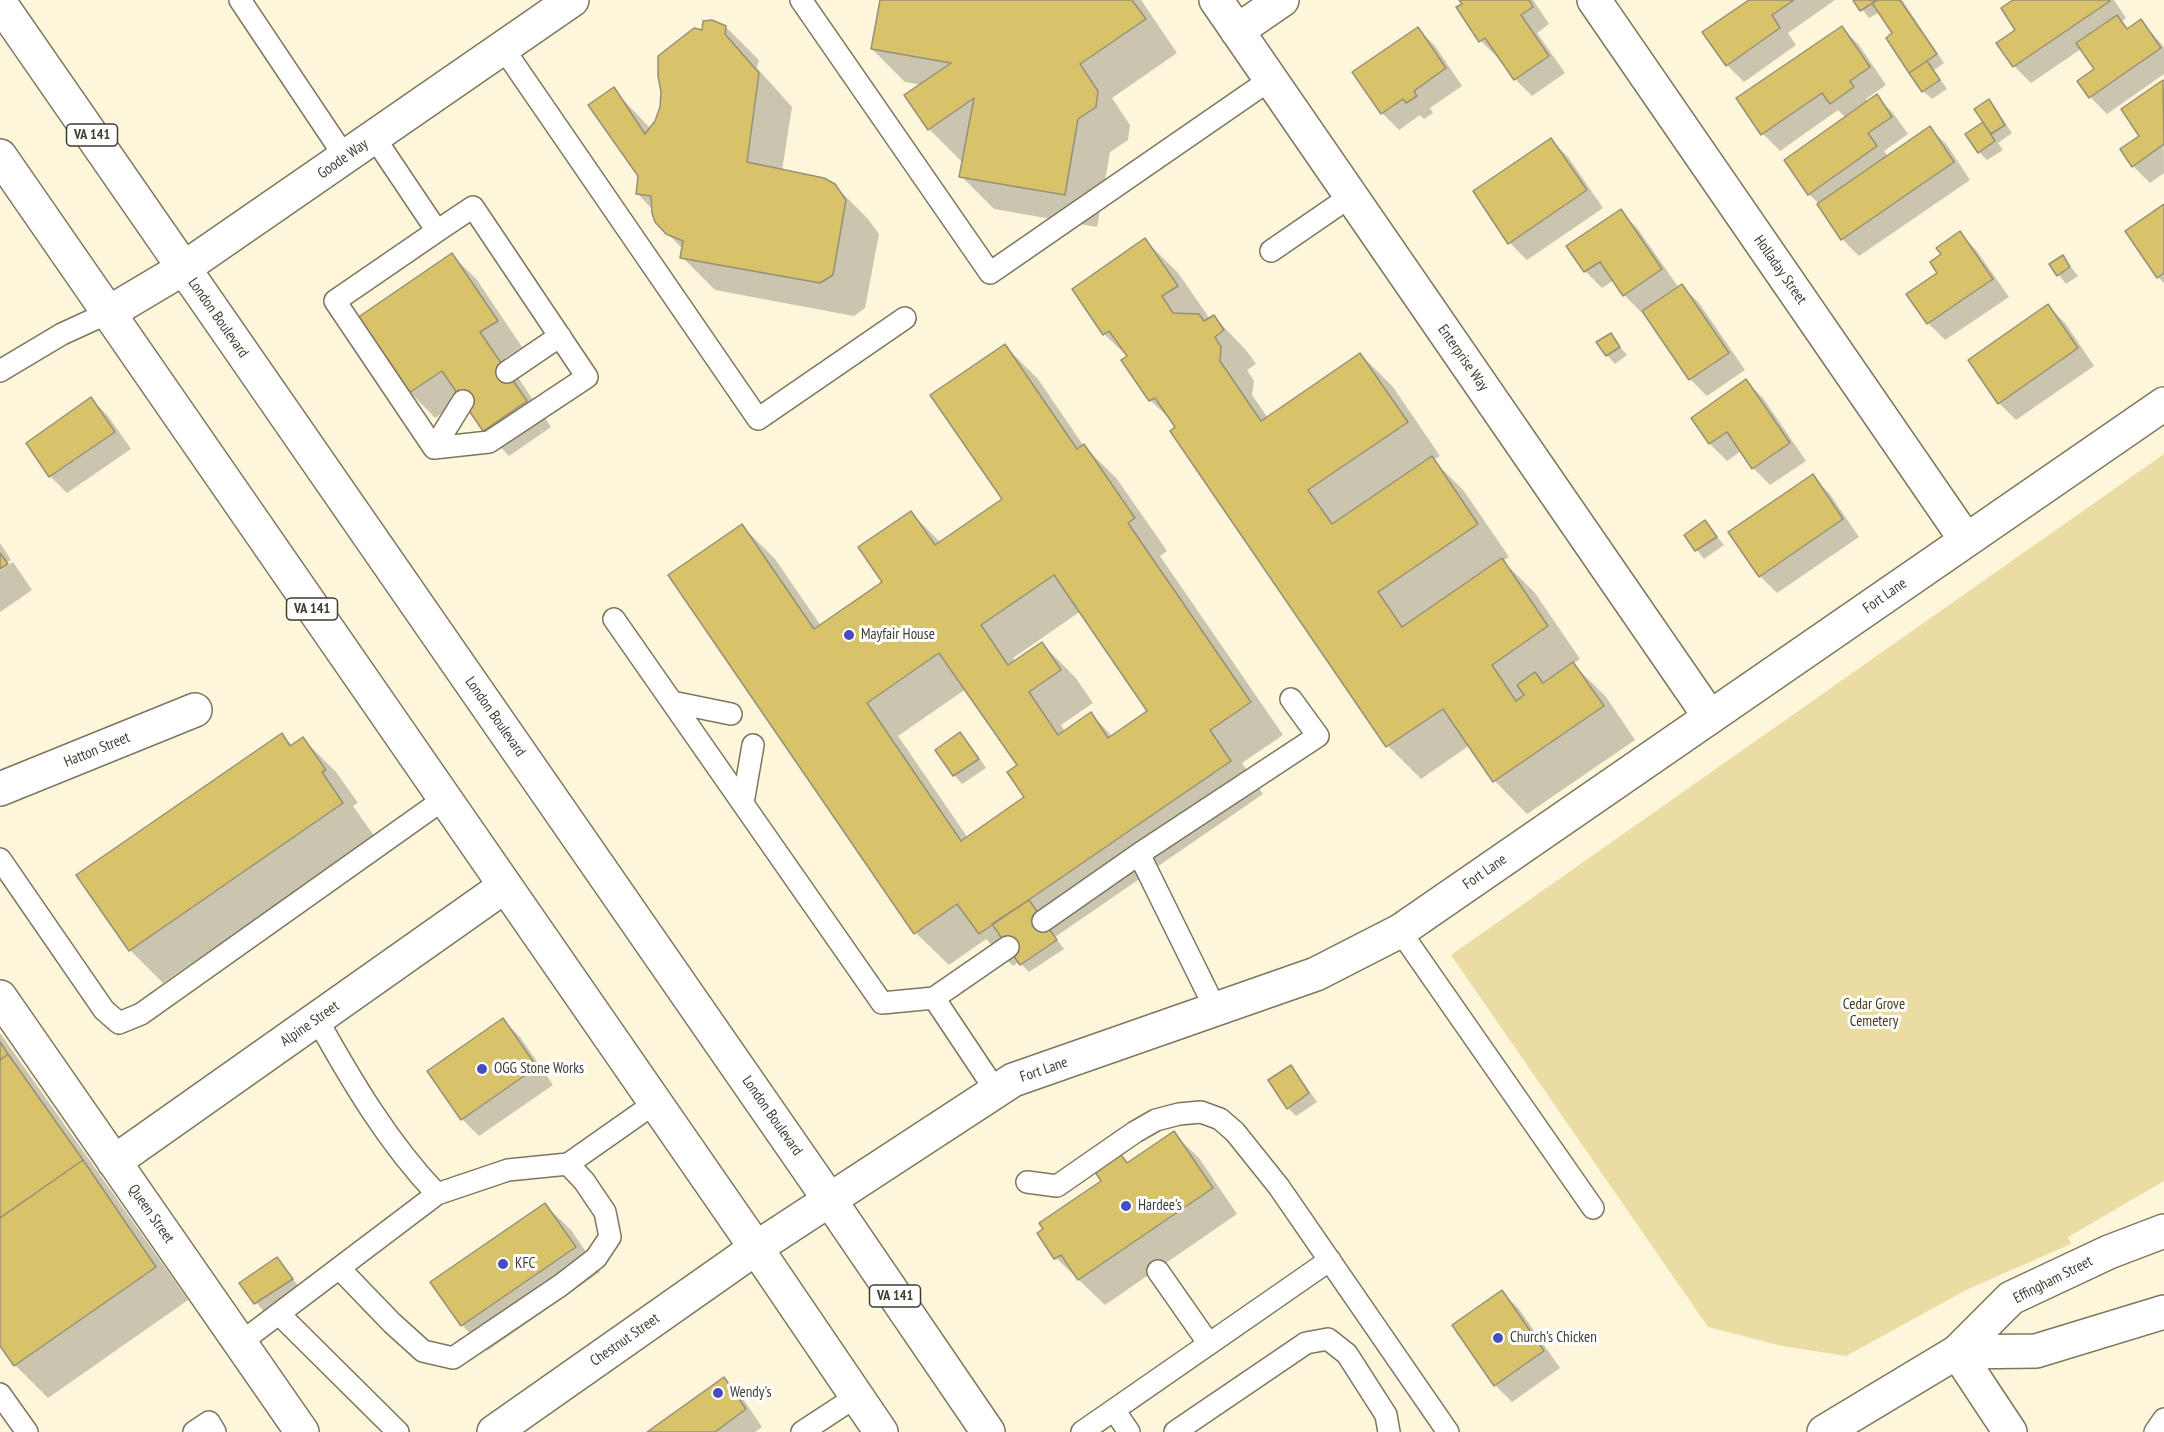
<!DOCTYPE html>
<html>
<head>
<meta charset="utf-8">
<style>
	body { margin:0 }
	canvas { display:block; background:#fdf6da }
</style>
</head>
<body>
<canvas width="2164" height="1432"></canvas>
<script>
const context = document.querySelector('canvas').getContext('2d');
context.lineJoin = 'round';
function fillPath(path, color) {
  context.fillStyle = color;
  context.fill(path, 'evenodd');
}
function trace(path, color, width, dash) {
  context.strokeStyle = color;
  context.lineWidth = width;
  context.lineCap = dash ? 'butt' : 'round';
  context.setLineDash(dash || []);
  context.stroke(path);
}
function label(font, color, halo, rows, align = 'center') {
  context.font = font + ' "PT Sans Narrow",sans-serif';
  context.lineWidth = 6;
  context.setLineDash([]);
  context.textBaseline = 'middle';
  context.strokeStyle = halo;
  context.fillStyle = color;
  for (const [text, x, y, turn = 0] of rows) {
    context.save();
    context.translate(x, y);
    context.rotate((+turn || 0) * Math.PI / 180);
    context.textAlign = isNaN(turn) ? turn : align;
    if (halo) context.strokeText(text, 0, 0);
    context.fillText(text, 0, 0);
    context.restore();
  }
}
fillPath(new Path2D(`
	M2164,454V1181L2068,1237L2071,1244L1968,1289L1846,1356L1782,1346L1708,1327L1451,955Z`), '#ebdca3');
fillPath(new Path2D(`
	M881,0H1141L1177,53L1112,98L1130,125L1128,140L1110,152L1097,227L994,209L961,176L964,160L962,162L929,129L922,85L905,82L872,49Z
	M1461,0H1533L1549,24L1537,33L1565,73L1532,96L1515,79L1500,57L1498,58L1481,41L1458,8L1464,4Z
	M1751,0H1835L1788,33L1796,45L1744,82L1727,65Z
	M1855,0H1902L1944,63L1934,70L1947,89L1932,99L1923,91L1888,38L1894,33L1880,12L1869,18Z
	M2013,0H2114L2126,18L2121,22L2129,29L2141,21L2164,47V74L2107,114L2090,97L2096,70L2081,49L2031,83L2014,66L2017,31Z
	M726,27L759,60L757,68L792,107L782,171L834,185L868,219L879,234L865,308L854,316L715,290L682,257L683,249L667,233L653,210L637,193L640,175L613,89L651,129L703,32Z
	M1842,28L1859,45L1886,85L1866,99L1868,102L1876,96L1893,113L1908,134L1884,151L1888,157L1930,128L1947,145L1970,180L1859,256L1842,239L1819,204L1809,194L1846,118L1838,110L1780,151L1763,134Z
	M1418,29L1435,46L1462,86L1430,108L1433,113L1424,119L1420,115L1399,130L1382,113Z
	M2163,82L2164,173L2150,183L2133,166L2142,136Z
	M1988,101L1996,109L2012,133L1998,143L2003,150L1987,160L1979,152Z
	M1551,140L1568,157L1603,208L1527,260L1510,243Z
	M2164,206V283L2158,277Z
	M1620,211L1637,228L1679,288L1682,286L1699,303L1745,370L1707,396L1690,379L1643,310L1641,312L1624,295L1614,280L1602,288L1585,271L1568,247Z
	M1959,233L1976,250L2009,297L1945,340L1928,323L1943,255Z
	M1145,240L1178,273L1210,319L1214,317L1246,350L1256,364L1247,370L1254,381L1252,395L1268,418L1360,354L1393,387L1440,456L1433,460L1464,491L1509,557L1503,561L1535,593L1580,659L1573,664L1606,697L1635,740L1527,814L1495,781L1470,745L1421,779L1388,746L1174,423L1150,400L1128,357L1104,334Z
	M452,255L477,280L522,347L505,358L551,427L509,456L484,430L463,399L435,418L410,392Z
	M2063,257L2078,276L2066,284L2051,265Z
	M2048,306L2065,323L2094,366L2016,420L1999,403Z
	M1610,335L1627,355L1615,364L1607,355Z
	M1005,346L1038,379L1083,445L1117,479L1167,551L1160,556L1283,735L1242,763L1263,794L1055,937L1064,949L1029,972L1019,962L1013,966L986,939L949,965L916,933L742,526L775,559L821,626L884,582L911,513L941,543L1004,500ZM1081,611L1149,711L1113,737L1091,714L1065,732L1061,725L1093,703L1075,677L1042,644L1015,662L1013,658ZM966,689L1019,766L1026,797L968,838L898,736Z
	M1746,381L1763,398L1806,461L1770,485L1753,468L1741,451L1727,461L1710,444L1693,418Z
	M91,399L108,416L131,449L67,493L50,476Z
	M1812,476L1829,493L1859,537L1777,593L1760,576Z
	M1705,522L1724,545L1704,559L1686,536Z
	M0,543L11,560L0,567Z
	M13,562L32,590L0,612V571Z
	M960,734L968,742L986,768L962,784L954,775Z
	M281,735L293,746L303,739L336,772L358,803L353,806L375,837L163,983L130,950Z
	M503,1020L520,1037L553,1085L479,1136L462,1119Z
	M0,1033L188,1300L48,1398L15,1365L0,1343Z
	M1290,1067L1298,1075L1317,1102L1296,1116L1288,1108Z
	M1173,1133L1199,1158L1237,1214L1105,1305L1056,1258L1119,1154L1129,1163Z
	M545,1205L571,1230L600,1272L487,1351L462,1325Z
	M277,1259L300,1288L264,1312L241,1283Z
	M1502,1292L1519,1309L1560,1368L1512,1402L1495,1385Z
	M724,1379L741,1396L762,1427L755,1432H649Z`), '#0003');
const building = new Path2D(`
	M880,0H1132L1146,19L1080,64L1098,91L1096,107L1078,119L1065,195L959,177L974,98L928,130L904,95L951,63L871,49Z
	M1459,0H1529L1533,7L1521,15L1549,56L1514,80L1485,38L1479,42L1456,7L1462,4Z
	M1749,0H1794L1772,15L1780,28L1726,66L1702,32Z
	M1853,0H1877L1860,11Z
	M1877,0H1900L1937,54L1909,73L1886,38L1892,33L1872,3Z
	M2013,0H2110V1L2013,67L1996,43L2015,30L2001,8Z
	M2117,15L2127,29L2141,19L2161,48L2089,98L2077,81L2094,69L2076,43Z
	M712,20L726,26L725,34L759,73L747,162L824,178L835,184L846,200L833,275L820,283L680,258L683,241L666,234L655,222L652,213L651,196L636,194L638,176L588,105L614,87L645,134L655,121L660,107L661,92L658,76V56L694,28L702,30L703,21Z
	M1842,26L1870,67L1850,81L1854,87L1830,104L1822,93L1761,135L1736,98Z
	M1418,27L1446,68L1414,91L1417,96L1406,103L1403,99L1381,114L1352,72Z
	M1927,61L1940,80L1922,92L1909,73Z
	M2163,80L2164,144L2132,167L2120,149L2139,136L2121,109Z
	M1877,94L1892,117L1868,133L1877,146L1808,195L1784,160Z
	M1989,99L2005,125L1991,134L1974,109Z
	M1983,122L1995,141L1978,153L1965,134Z
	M1930,126L1954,162L1841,240L1817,204Z
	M1551,138L1587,190L1508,244L1473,191Z
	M2164,204V273L2157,278L2125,231Z
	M1621,209L1662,269L1623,296L1600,262L1584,272L1566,246Z
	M1960,231L1993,279L1927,324L1906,294L1937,273L1930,262L1941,254L1936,248Z
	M1145,238L1178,286L1162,296L1173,313L1199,314L1204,321L1214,315L1224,330L1215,337L1221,347L1220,361L1261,421L1360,353L1408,422L1308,490L1332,524L1432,456L1478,524L1378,592L1402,627L1502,558L1548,626L1492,665L1516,701L1524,695L1517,685L1535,672L1543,683L1573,662L1604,706L1493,782L1443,709L1386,747L1170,431L1175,427L1155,398L1149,401L1121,360L1127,356L1109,331L1103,335L1072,289Z
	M452,253L498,321L480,332L527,401L483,431L442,371L409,393L357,318Z
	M2063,255L2070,267L2057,276L2049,264Z
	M1682,284L1729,353L1689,380L1642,311Z
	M2048,304L2078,348L1998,404L1968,360Z
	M1611,333L1620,347L1606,356L1596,342Z
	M1005,344L1077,449L1084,444L1135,518L1128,523L1251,702L1210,730L1231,761L979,934L957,904L914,934L668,575L742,524L814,629L882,582L858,547L911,511L935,545L1002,499L930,395ZM1054,575L1147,711L1108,738L1091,712L1058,735L1029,692L1061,670L1042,642L1008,665L981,625ZM939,653L1017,765L1007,772L1024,797L961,841L867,703Z
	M1746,379L1790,443L1752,469L1727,432L1709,444L1691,418Z
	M91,397L115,432L49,477L26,443Z
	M1813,474L1843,519L1759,577L1728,532Z
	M1705,520L1717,537L1695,551L1684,535Z
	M0,553L8,564L0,569Z
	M960,732L979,759L953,776L935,750Z
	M282,733L290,746L303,737L326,770L322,772L343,803L129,951L76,875Z
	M1029,900L1057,940L1020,965L992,924Z
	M503,1018L537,1067L461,1120L427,1071Z
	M0,1042L8,1054L0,1060Z
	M8,1054L83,1160L0,1218V1060Z
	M1291,1065L1309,1093L1287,1109L1268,1080Z
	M1174,1131L1213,1188L1078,1280L1061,1255L1054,1259L1037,1233L1043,1229L1039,1223L1101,1181L1094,1170L1119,1152L1127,1163Z
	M83,1160L156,1267L14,1366L0,1346V1218Z
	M545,1203L576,1247L461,1326L430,1282Z
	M277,1257L293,1279L254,1304L239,1283Z
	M1502,1290L1544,1351L1494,1386L1452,1325Z
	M724,1377L746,1409L715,1432H647Z`);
fillPath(building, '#d8c26a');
trace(building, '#979077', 1.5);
const lane = new Path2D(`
	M240,0L345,157
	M801,0L990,273L1271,79
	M503,48L758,419L905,318
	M374,137L437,231L335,301L434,448
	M1271,251L1351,196
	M0,371L62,334L110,312
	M507,372L560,336
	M434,448L489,442L587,377L473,207L437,231
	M434,448L463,401
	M614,619L882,1003L934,998
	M672,702L731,714
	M743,803L753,745
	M1139,854L1318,736L1291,699
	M0,859L104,1010L119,1023L141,1014L444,799
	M1043,921L1139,854L1216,1010
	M1400,931L1593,1208
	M317,1019C351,1080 388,1143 437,1194L508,1170L568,1164L655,1103
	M996,1091L934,998L1008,947
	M1027,1182L1057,1186L1135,1132L1156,1120L1179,1114L1201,1112L1220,1119L1235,1132L1279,1187L1448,1432
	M339,1268L392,1323L423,1351L453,1358L561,1285L596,1258L610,1237L605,1212L584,1181L568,1164
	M1158,1271L1209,1344
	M279,1314L398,1432
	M240,1343L437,1194
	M0,1394L27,1432
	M1114,1410L1129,1432
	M194,1432L209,1422L215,1432
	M802,1432L857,1396
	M1082,1432L1330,1260
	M1175,1432L1306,1343L1328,1339L1347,1354L1386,1415L1389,1432
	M2155,1432L2164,1419`);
const street = new Path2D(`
	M1216,0L1710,717
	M1594,0L1966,540
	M1237,31L1282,0
	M110,312L184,268L572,0
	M0,789L195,710
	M0,997L302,1432
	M114,1162L505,886
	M1957,1352L2010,1432
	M494,1432L756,1248L1013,1080L1316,974L1400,931L2164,404`);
const secondary = new Path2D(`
	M1957,1352L2036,1351L2164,1312
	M1824,1432L1957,1352L2011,1298L2109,1252L2164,1231`);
const primary = new Path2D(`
	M0,3L829,1199L988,1432
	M0,156L756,1248L881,1432`);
trace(lane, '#7d765e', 24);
trace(street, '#7d765e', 36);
trace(secondary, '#7d765e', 36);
trace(primary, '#7d765e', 36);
trace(lane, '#fff', 21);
trace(street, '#fff', 33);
trace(secondary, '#fff', 33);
trace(primary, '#fff', 33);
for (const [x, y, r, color] of [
	[849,635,6,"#464cc1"],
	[482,1069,6,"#464cc1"],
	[1126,1206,6,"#464cc1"],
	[503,1264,6,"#464cc1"],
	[1498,1338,6,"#464cc1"],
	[718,1393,6,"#464cc1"]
]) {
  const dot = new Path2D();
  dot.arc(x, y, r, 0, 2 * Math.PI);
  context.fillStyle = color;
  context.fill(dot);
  trace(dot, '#fff', 2);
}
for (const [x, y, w] of [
	[92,135,51],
	[312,609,51],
	[895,1296,51]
]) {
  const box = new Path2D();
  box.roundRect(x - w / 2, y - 11, w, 22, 4.5);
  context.fillStyle = '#fff';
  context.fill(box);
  trace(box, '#3f3d32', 1.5);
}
label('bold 14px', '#3f3d32', null, [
	["VA 141",92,135],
	["VA 141",312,609],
	["VA 141",895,1296]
]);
label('15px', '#3f3d32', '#fff', [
	["Goode Way",343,159,-35],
	["Holladay Street",1780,270,55],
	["London Boulevard",218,318,55],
	["Enterprise Way",1463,358,55],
	["Fort Lane",1885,596,-35],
	["London Boulevard",495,717,55],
	["Hatton Street",97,750,-22],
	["Fort Lane",1485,872,-35],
	["Alpine Street",310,1024,-35],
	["Fort Lane",1044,1070,-19],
	["London Boulevard",772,1116,55],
	["Queen Street",151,1214,55],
	["Effingham Street",2053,1280,-27],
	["Chestnut Street",625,1340,-35]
]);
label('15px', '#3f3d32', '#fff', [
	["Mayfair House",861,635],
	["OGG Stone Works",494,1069],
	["Hardee's",1138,1206],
	["KFC",515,1264],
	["Church's Chicken",1510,1338],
	["Wendy's",730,1393]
], 'left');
label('15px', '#463c17', '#fff', [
	["Cedar Grove",1874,1005],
	["Cemetery",1874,1022]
]);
</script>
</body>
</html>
